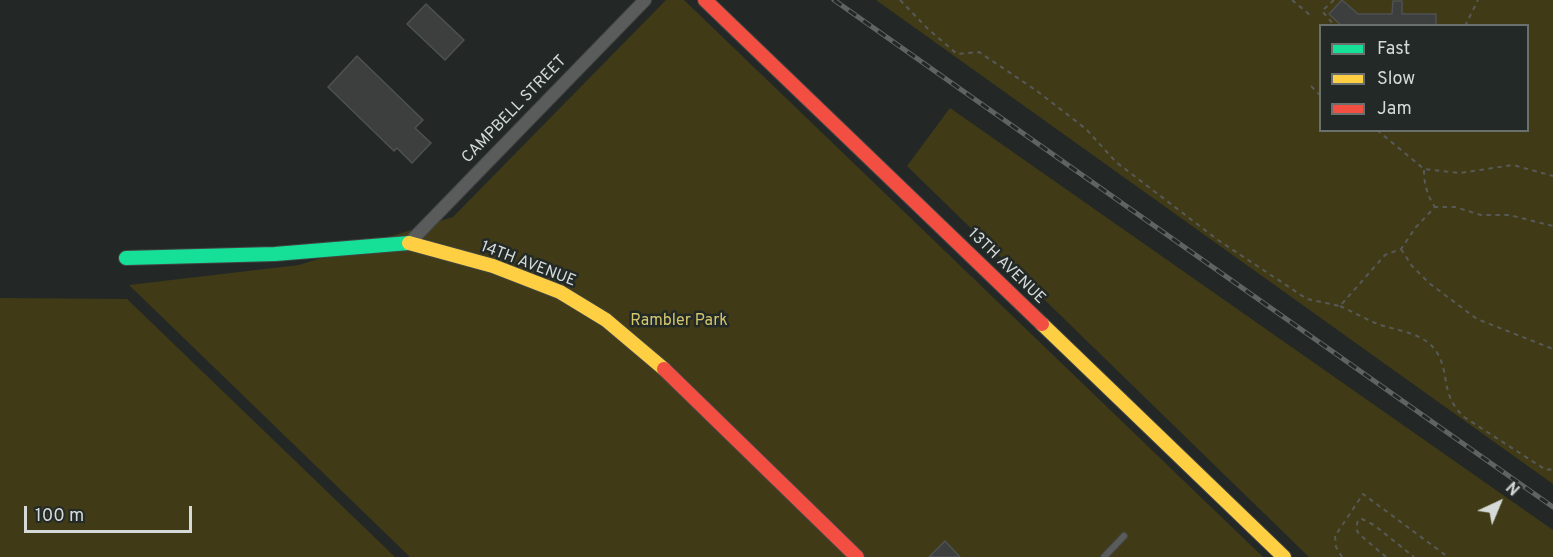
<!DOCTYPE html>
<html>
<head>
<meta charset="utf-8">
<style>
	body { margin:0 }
	#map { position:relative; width:1553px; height:557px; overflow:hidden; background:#232826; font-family:Overpass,sans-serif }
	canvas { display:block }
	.legend { position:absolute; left:1319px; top:24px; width:210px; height:108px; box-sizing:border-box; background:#222926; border:2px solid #6a706d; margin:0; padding:8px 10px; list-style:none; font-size:18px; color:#d5dad8 }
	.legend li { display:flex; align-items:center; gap:12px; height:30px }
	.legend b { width:30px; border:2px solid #6a706d }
	.north { position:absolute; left:1469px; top:473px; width:60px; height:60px; -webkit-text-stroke:4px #222926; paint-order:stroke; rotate:44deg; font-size:16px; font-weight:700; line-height:24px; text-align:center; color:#d5dad8 }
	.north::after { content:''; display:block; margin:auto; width:21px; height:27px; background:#d5dad8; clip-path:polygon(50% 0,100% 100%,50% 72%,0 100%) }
	.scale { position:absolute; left:24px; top:506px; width:168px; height:27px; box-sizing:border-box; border:3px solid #d5dad8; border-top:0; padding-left:8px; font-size:18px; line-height:21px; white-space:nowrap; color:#d5dad8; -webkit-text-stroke:4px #222926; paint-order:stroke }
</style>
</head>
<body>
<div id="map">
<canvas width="1553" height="557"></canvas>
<ul class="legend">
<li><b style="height:8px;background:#16e098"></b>Fast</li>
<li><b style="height:8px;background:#ffcf43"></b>Slow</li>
<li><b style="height:8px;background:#f24e42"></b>Jam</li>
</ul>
<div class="north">N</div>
<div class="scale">100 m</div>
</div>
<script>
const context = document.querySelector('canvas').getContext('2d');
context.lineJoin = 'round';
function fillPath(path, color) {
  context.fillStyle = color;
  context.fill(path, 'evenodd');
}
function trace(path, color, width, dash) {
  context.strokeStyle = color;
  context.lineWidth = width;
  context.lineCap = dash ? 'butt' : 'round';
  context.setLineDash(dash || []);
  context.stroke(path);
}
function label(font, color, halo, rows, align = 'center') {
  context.font = font + ' Overpass,sans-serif';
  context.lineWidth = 5;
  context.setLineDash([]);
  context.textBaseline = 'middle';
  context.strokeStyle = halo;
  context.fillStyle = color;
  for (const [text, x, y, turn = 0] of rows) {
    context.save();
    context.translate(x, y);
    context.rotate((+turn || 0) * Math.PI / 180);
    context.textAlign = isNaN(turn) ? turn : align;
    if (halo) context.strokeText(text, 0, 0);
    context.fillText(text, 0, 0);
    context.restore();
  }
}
fillPath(new Path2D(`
	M666,0H684L1263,557H410L129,285L299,265L453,217Z
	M876,0H1553V484ZM1320,26H1528V130H1320Z
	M950,108L1553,530V557H1309L907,166Z
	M0,298L127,299L395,557H0Z`), '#403b16');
const building = new Path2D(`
	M1342,0L1358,14H1392L1393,1H1402V14H1436V26H1342L1329,14Z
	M426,4L464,40L445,60L407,24Z
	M357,56L423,120L415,128L431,143L412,163L397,148L394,151L328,87Z
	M945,541L960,557H929Z`);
fillPath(building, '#3c3f3e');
trace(building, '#4d5151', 1.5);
const lane = new Path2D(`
	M1104,557L1124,536`);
const street = new Path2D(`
	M409,243L645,0`);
const fast = new Path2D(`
	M126,258L275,254L409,243`);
const slow = new Path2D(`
	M409,243L493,266L560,292L606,320L664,369
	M1042,324L1284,557`);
const jam = new Path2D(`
	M705,0L1042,324
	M664,369L857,557`);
trace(lane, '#414543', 8);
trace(street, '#414543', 14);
trace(fast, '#414543', 16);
trace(slow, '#414543', 16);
trace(jam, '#414543', 16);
trace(new Path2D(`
	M900,0L927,28L957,54L979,52L1037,91L1086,129L1116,162L1218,240L1307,299L1340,306L1385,255L1401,249L1416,227L1435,207H1455L1481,215H1509L1553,226
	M1292,0L1310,15
	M1334,0L1322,11L1335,26
	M1465,26L1478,0
	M1311,86L1320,95
	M1377,130L1424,169L1460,173L1513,165L1553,176
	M1424,170C1424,184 1427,195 1435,207
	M1401,249L1412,266L1429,283L1477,319L1553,349
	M1340,306C1353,312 1365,319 1378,324C1397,331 1423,332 1436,351C1451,374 1439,393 1464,417L1546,470L1553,469
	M1342,557L1336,547L1335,536L1363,494L1448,557
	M1386,557L1359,534L1356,529L1358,520L1362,519L1374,525L1414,557`), '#575958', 2, [4.5, 4.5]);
trace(lane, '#595c5b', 6);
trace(street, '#595c5b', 12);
trace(fast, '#16e098', 14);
trace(slow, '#ffcf43', 14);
trace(jam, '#f24e42', 14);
const rail = new Path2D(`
	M834,0L1553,507`);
trace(rail, '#5f6462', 5);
trace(rail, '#222926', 3, [9]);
label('16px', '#d5dad8', '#222926', [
	["CAMPBELL STREET",515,110,-46],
	["14TH AVENUE",528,265,21],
	["13TH AVENUE",1006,267,44]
]);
label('16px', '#d3c66c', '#222926', [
	["Rambler Park",679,322]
]);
</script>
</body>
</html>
